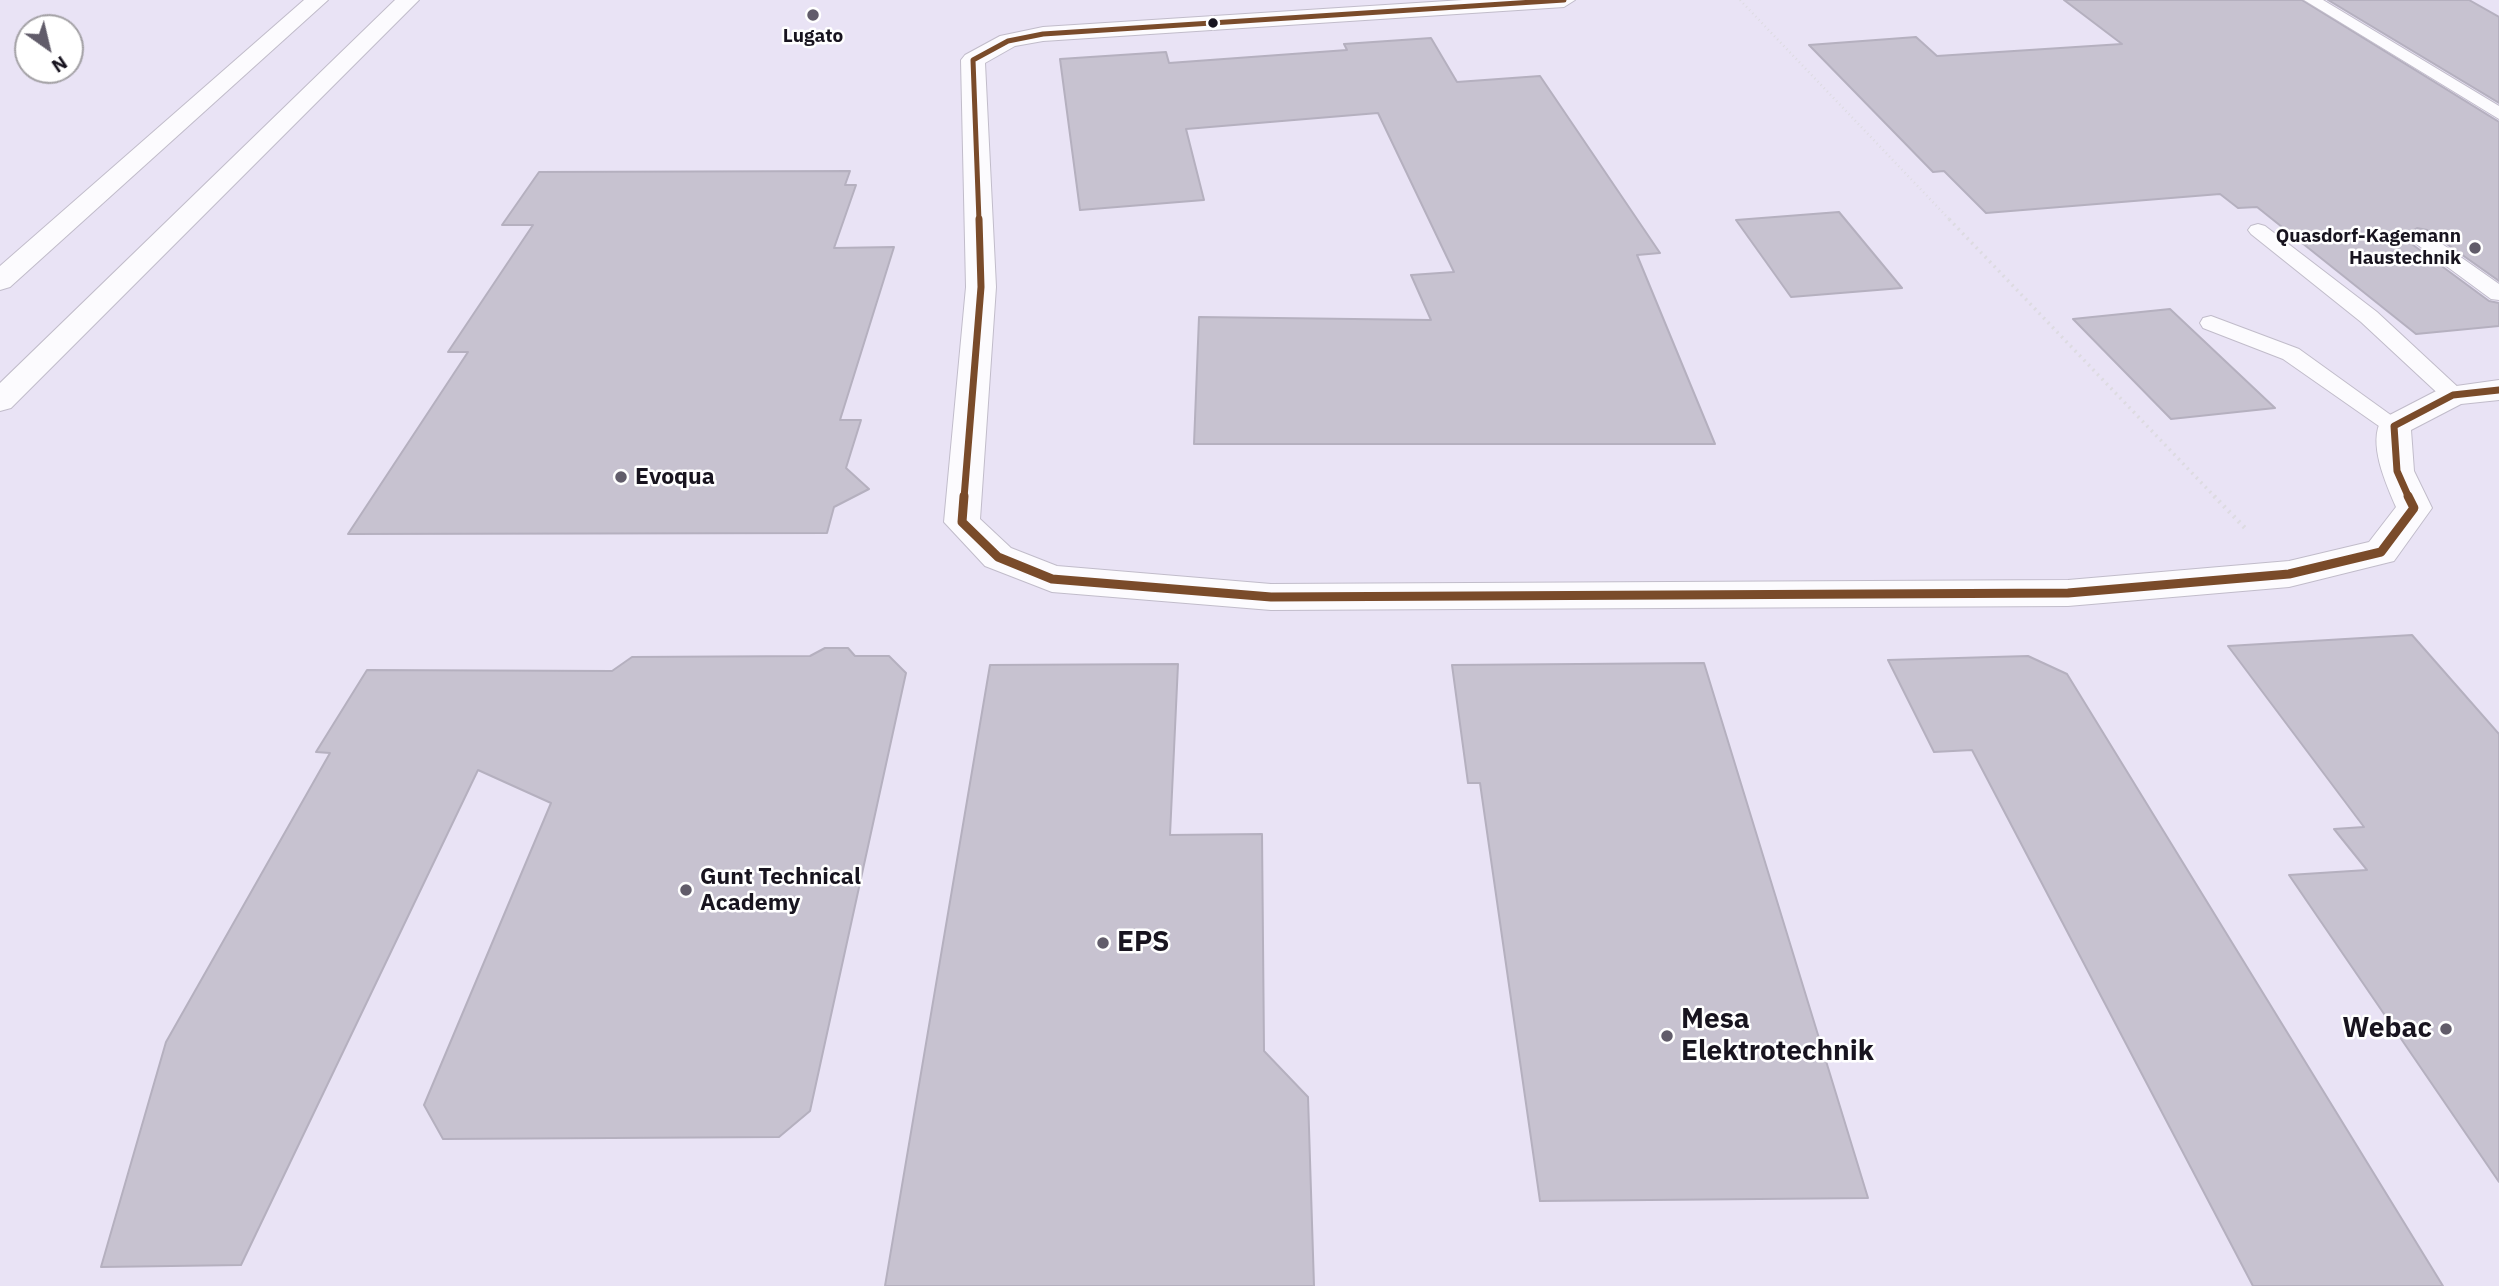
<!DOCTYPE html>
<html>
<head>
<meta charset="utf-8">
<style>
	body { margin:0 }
	#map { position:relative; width:2499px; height:1286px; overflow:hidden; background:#e9e3f5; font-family:"IBM Plex Sans",sans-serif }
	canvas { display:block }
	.north { position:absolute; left:14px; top:14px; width:70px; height:70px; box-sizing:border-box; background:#fff; border:2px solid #a3a1a5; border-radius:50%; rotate:146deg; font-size:19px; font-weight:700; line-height:28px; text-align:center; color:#18141f }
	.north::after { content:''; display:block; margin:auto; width:24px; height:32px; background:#615c6a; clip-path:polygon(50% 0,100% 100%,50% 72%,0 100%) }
</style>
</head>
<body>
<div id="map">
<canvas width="2499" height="1286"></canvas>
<div class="north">N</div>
</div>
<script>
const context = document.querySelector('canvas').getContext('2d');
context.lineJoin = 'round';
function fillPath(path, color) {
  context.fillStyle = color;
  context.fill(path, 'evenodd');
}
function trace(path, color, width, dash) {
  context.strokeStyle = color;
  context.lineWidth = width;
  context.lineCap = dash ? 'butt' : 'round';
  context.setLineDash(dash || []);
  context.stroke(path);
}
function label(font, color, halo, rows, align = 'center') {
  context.font = font + ' "IBM Plex Sans",sans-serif';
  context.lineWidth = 5;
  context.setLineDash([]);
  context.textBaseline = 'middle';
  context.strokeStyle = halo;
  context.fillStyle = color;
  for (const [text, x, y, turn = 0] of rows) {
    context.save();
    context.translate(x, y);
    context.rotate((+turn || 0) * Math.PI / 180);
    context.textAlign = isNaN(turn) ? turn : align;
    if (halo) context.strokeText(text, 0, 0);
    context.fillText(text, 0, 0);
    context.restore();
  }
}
const building = new Path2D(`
	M2064,0H2302L2499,122V281L2427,230L2417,228L2405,235L2409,242L2489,301L2499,303V326L2416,334L2257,207L2238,208L2220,194L1986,213L1944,171L1933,172L1809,45L1916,37L1937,56L2122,44Z
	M2328,0H2469L2499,17V103Z
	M1431,38L1457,82L1540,76L1660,253L1637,255L1715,444H1194L1199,317L1431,320L1411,275L1454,272L1378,113L1186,129L1204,200L1080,210L1060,59L1166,52L1169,63L1347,50L1344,44Z
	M850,171L845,185H856L834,248L894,247L840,420H861L846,468L869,489L834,507L827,533L348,534L468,352H448L533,225H502L539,172Z
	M1839,212L1902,288L1791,297L1736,220Z
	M2170,309L2275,408L2171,419L2073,319Z
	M2412,635L2499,734V1182L2289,875L2367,870L2334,829L2364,827L2228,646Z
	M825,648H848L855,656H889L906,673L810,1111L779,1137L443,1139L424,1105L551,803L478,770L241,1265L101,1267L166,1042L330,753L316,752L367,670L612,671L632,657L810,656Z
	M2028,656L2067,674L2443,1286H2253L1972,750L1934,752L1888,660Z
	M1704,663L1868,1198L1540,1201L1480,783H1468L1452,665Z
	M1178,664L1170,835L1262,834L1264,1051L1308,1097L1314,1286H885L990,665Z`);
fillPath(building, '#c7c2d0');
trace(building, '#b5b0bf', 2);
const service = new Path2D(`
	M2304,0H2323L2499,106V119Z
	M2258,224L2265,226L2377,312L2461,390L2465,395L2461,400H2445L2361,322L2251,234L2248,230L2251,226Z
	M2418,230L2425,232L2499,284V300L2491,299L2411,240L2408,236Z
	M2211,316L2299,349L2406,426L2402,431H2386L2283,359L2203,328L2200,323L2203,318Z`);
const minor = new Path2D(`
	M1463,0H1575L1564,7L1043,41L1015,46L985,63L996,287L980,519L1011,548L1057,566L1271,584L2068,580L2289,561L2369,542L2396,507C2386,484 2367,442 2382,419L2442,388L2499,380V400L2461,404L2411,430L2414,471L2432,508L2394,561L2289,587L2068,606L1271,610L1052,592L985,566L944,522L966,287L961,60L965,55L1000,36L1043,27Z`);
const motorway = new Path2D(`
	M304,0H328L10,287L0,290V266Z
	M395,0H419L11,408L0,411V383Z`);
trace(service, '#c1bcca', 2);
trace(minor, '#c1bcca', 2);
trace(motorway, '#c1bcca', 2);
trace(new Path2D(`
	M1740,0L1951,221`), '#dddbe1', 2.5, [1, 3.5]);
trace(new Path2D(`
	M1949,219L2216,498`), '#dddbe1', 3.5, [2, 4.5]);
trace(new Path2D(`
	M2214,496L2245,528`), '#dddbe1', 4.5, [2, 5]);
fillPath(service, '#fcfbfe');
fillPath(minor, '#fcfbfe');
fillPath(motorway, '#fcfbfe');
trace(new Path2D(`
	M979,221L973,60L1008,41L1043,34L1564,0`), '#7a4b2a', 5);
trace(new Path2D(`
	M964,498L981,287L979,219
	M2409,498L2397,471L2394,426L2453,395L2499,390`), '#7a4b2a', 7);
trace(new Path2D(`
	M964,496L962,522L998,557L1052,579L1271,597L2068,593L2289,574L2381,552L2414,508L2408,496`), '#7a4b2a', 9);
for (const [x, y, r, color] of [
	[813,15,7,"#615c6a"],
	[1213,23,6,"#18141f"],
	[2475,248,7,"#615c6a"],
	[621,477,7,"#615c6a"],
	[686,890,7,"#615c6a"],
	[1103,943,7,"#615c6a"],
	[2446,1029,7,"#615c6a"],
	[1667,1036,7,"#615c6a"]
]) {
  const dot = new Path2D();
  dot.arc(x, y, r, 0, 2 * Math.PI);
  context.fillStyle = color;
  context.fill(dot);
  trace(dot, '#fff', 2.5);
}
label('bold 19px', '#18141f', '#fff', [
	["Lugato",813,37],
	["Quasdorf-Kagemann",2461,237,"right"],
	["Haustechnik",2461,259,"right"]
]);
label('bold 23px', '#18141f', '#fff', [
	["Evoqua",635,477],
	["Gunt Technical",700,877],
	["Academy",700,903]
], 'left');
label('bold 28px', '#18141f', '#fff', [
	["EPS",1117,943],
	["Mesa",1681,1020],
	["Elektrotechnik",1681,1052],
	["Webac",2432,1029,"right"]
], 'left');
</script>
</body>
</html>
